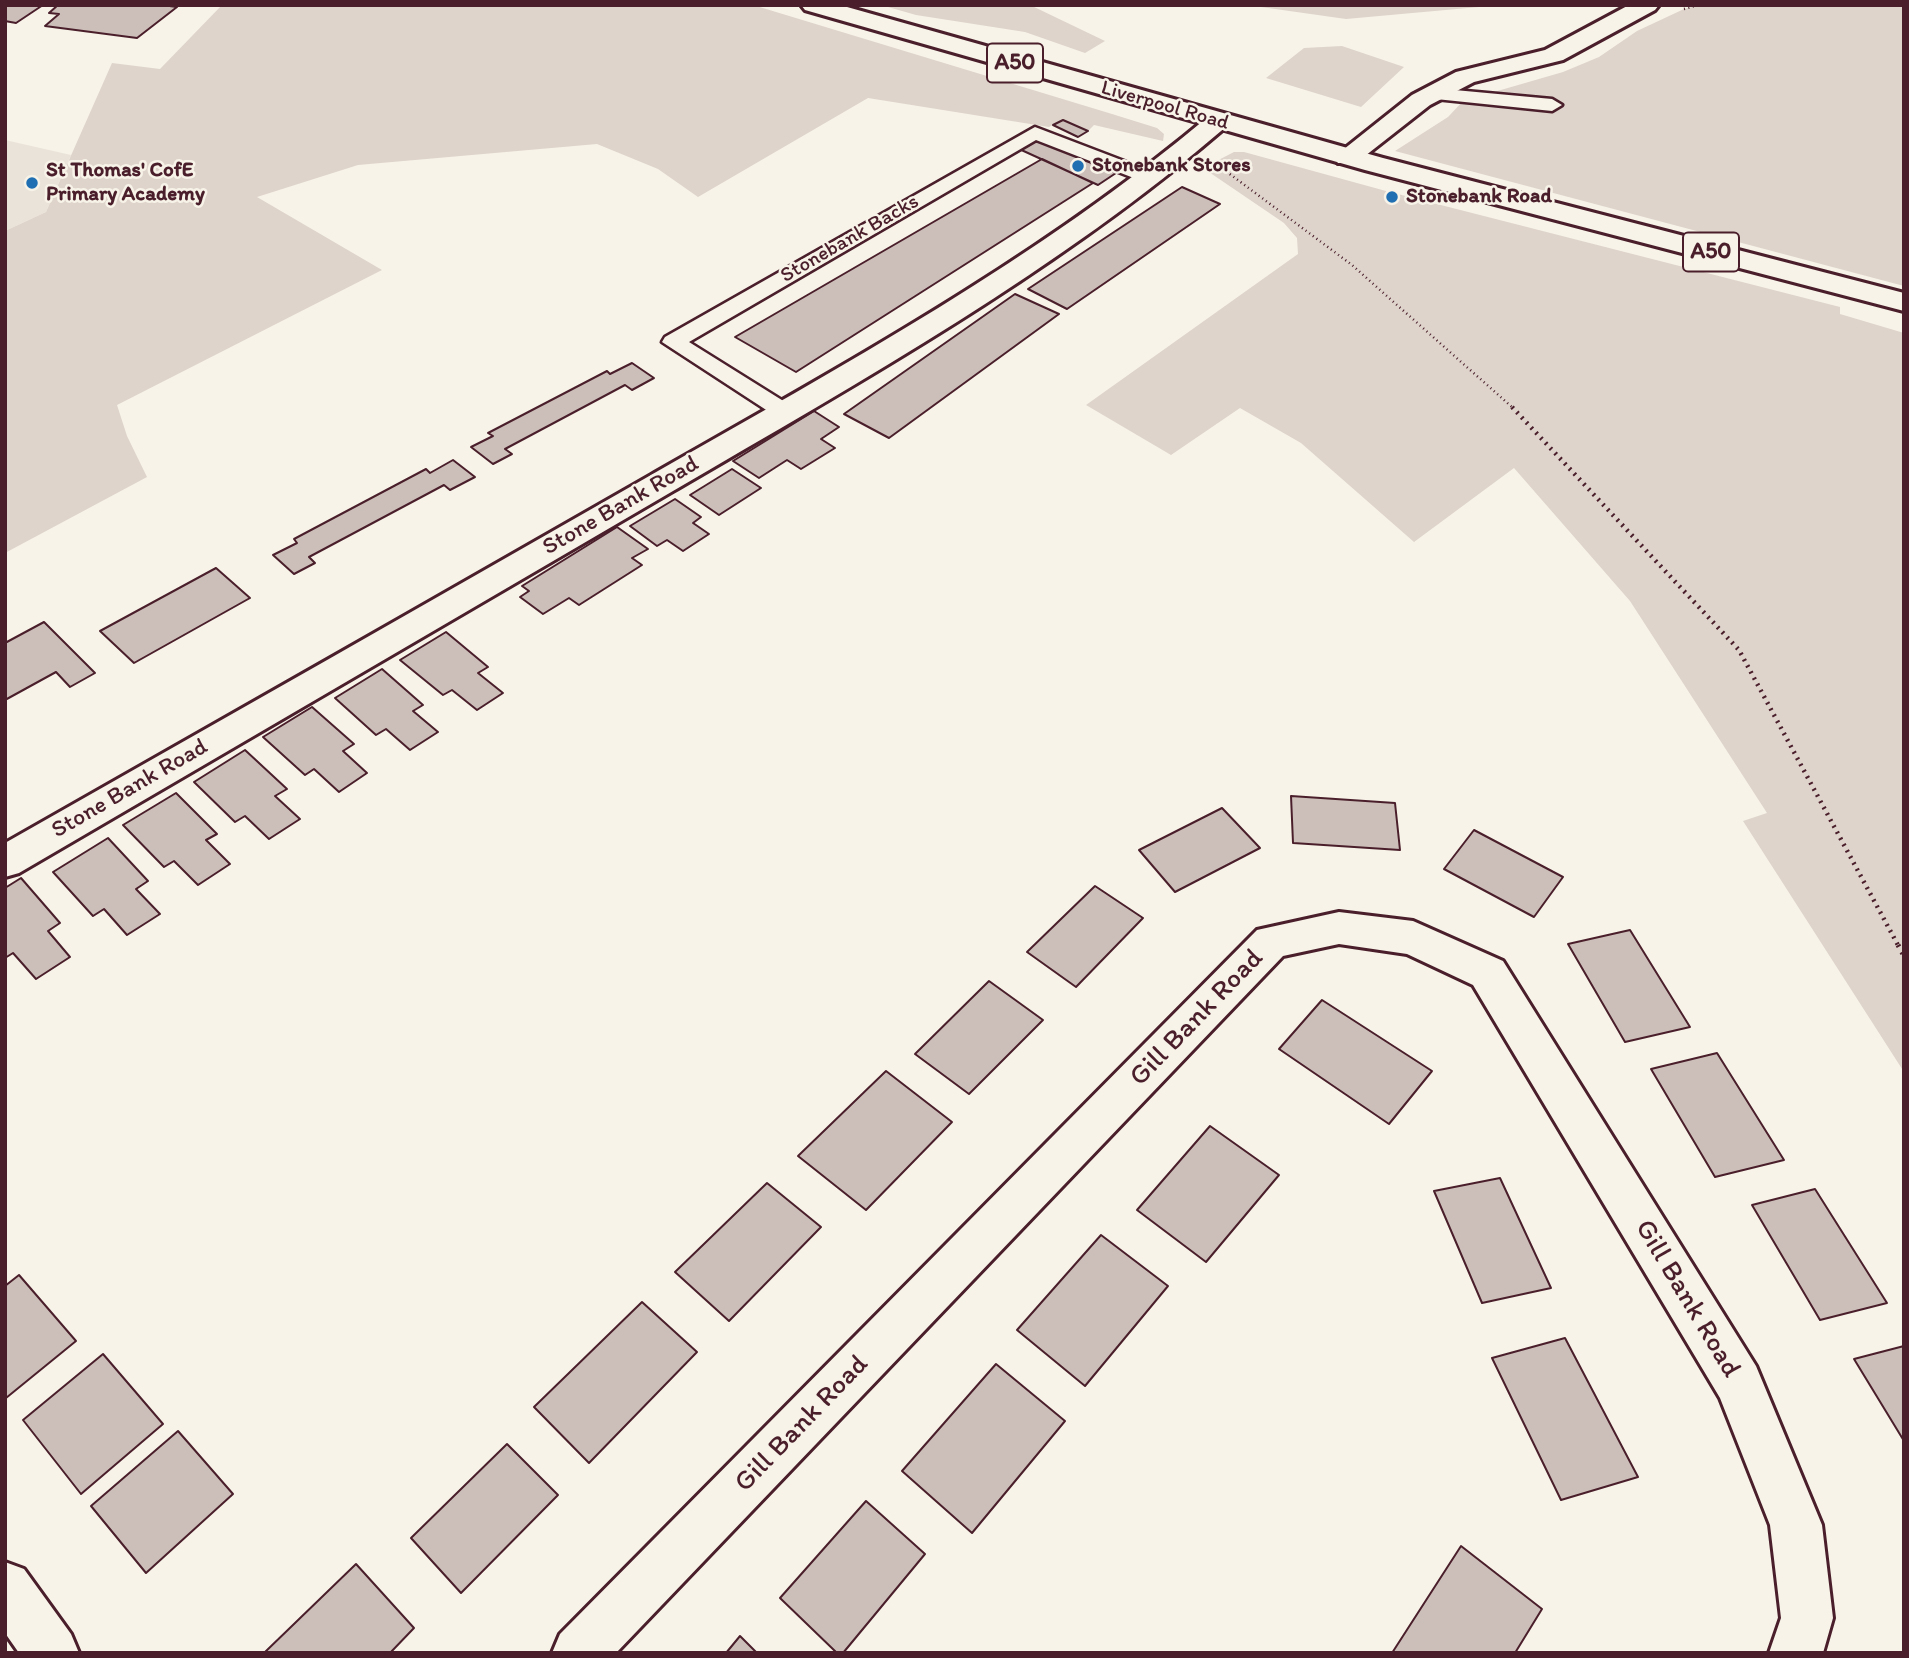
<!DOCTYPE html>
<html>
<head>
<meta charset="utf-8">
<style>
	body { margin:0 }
	#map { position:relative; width:1909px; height:1658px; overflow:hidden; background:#f7f3e8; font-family:Itim,sans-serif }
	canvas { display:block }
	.frame { position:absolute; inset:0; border:7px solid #4a1f2b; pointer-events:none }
</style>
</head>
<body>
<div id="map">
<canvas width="1909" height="1658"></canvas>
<div class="frame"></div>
</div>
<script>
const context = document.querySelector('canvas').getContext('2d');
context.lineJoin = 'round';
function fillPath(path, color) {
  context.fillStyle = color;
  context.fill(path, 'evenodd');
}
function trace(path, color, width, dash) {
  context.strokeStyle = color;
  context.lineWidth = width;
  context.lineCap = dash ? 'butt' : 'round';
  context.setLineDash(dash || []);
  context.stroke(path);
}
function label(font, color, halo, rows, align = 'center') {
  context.font = font + ' Itim,sans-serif';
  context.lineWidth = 5;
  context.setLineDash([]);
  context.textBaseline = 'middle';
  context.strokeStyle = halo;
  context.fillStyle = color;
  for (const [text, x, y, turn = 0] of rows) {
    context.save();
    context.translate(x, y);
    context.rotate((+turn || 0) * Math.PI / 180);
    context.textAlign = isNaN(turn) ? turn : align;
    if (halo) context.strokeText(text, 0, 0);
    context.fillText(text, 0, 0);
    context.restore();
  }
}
fillPath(new Path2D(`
	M5,140L71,155L46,212L5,231Z`), '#eae3da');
fillPath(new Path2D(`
	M222,5H753L1112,114L1157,128L1164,134L1163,141L1094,125L1088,131L1063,120L1049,127L868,98L698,197L658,169L597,144L358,165L257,197L382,270L117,405L127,436L147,477L5,553V231L46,212L112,63L160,69Z
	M881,5H1030L1105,41L1085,53L1025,32L916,15Z
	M1247,5H1501L1346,19Z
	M1700,5H1904V286L1395,151L1448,117L1463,101L1563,72L1599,57L1637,31L1684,9Z
	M1342,46L1404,67L1361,107L1266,78L1304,48Z
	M1234,152H1244L1386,191L1840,307V314L1904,333V1072L1743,821L1767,813L1630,601L1514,468L1414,542L1301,443L1240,408L1171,455L1086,405L1298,254L1297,238L1284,223L1203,168Z`), '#ded4cc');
const building = new Path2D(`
	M5,5H43L16,23L5,21Z
	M58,5H162L177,7L137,38L45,26L59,14L49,13Z
	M1063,120L1088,131L1078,137L1053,125Z
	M1034,138L1116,173L1098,185L1017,148Z
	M1042,159L1093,183L796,372L735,337Z
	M1182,187L1220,204L1067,309L1028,289Z
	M1015,294L1059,314L889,438L844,414Z
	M632,363L654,378L632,390L625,385L505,449L512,454L493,464L471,447L493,436L488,433L607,371L610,374Z
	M814,411L839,427L821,439L835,448L801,469L787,460L759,478L733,461Z
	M453,460L475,477L450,490L444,485L309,557L315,563L294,574L273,555L297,543L294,539L426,469L430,473Z
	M732,469L761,488L719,515L690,495Z
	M675,499L701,517L693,523L709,534L683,551L667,540L657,546L630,526Z
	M617,527L648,549L632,558L642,565L579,605L569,598L543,614L520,597L529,591L522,586Z
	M216,568L250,598L134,663L100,631Z
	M44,622L95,673L70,687L56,672L5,700V643Z
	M446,632L488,667L478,673L503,693L477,710L452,690L443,695L400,660Z
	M382,669L423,705L413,711L438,732L410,750L386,729L376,735L335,698Z
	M312,707L354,744L343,751L367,773L339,792L314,769L305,775L263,737Z
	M245,750L287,789L275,796L300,819L269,839L245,816L235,822L194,782Z
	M176,793L217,834L206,840L230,864L198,885L174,861L164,867L123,825Z
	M1291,796L1395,803L1400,850L1293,843Z
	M1222,808L1260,848L1175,892L1139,850Z
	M1474,830L1563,877L1534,917L1444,869Z
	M108,838L148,881L136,889L160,914L127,935L104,909L93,916L53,872Z
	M21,878L60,923L48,931L70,957L36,979L13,953L5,958V888Z
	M1095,886L1143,918L1076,987L1027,952Z
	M1630,930L1690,1027L1625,1042L1568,944Z
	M989,981L1043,1020L969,1094L915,1054Z
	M1322,1000L1432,1071L1389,1124L1279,1049Z
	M1717,1053L1784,1160L1715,1177L1651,1069Z
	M886,1071L952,1122L866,1210L798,1156Z
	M1210,1126L1279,1175L1206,1262L1137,1210Z
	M1500,1178L1551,1288L1482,1303L1434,1191Z
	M767,1183L821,1227L729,1321L675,1272Z
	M1815,1189L1887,1303L1820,1320L1752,1205Z
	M1101,1235L1168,1286L1085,1386L1017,1330Z
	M19,1275L76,1341L6,1398L5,1286Z
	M642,1302L697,1352L589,1463L534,1407Z
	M1565,1338L1638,1477L1561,1500L1492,1358Z
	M1904,1346V1441L1854,1359Z
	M103,1354L163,1424L81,1494L23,1420Z
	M996,1364L1065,1421L972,1533L902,1471Z
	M178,1431L233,1494L146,1573L91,1506Z
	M507,1444L558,1495L461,1593L411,1538Z
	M866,1501L925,1554L843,1653H837L780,1598Z
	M1461,1546L1542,1609L1515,1653H1392Z
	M356,1564L414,1628L390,1653H264Z
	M740,1636L757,1653H726Z`);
fillPath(building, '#ccbfb9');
trace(building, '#4a1f2b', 2);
const lane = new Path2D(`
	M1433,88L1552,99L1562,105L1552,111L1426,98L1423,94Z
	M1035,127L1158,174L1161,178L1151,184L1144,182L1036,140L689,342L793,407L797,412L793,417H777L662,342L665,337Z`);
const street = new Path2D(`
	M1629,5H1659L1655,10L1563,60L1474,82L1430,105L1356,163H1338L1334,157L1412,95L1456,72L1545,50Z
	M1218,113L1227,116L1231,121L1227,126C1060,270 863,380 673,491C455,618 237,746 19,873L5,877V843C220,721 436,598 651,475C842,366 1040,258 1209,116Z
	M1339,912L1413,921L1503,961L1756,1366L1822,1525L1833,1618L1823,1653H1769L1781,1618L1770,1525L1720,1398L1473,985L1407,954L1339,944L1283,956L616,1653H552L560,1634L1257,930Z
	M5,1562L24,1569L71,1634L79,1653H19L5,1633Z`);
const primary = new Path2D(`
	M801,5H840L1383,158L1904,293V311L1365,170L805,10Z`);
trace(lane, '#4a1f2b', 5);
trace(street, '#4a1f2b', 6);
trace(primary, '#4a1f2b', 6);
trace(new Path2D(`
	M1684,9L1698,5
	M1219,166L1352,265L1513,408`), '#4a1f2b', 2.5, [1, 3.5]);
trace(new Path2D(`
	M1512,407L1739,650L1899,947`), '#4a1f2b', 4.5, [2, 5]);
trace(new Path2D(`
	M1898,945L1904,956`), '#4a1f2b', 5, [2, 6]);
fillPath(lane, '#f7f3e8');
fillPath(street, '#f7f3e8');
fillPath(primary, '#f7f3e8');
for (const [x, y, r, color] of [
	[1078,166,7,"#1f6fb2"],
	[32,183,7,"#1f6fb2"],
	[1392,197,7,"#1f6fb2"]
]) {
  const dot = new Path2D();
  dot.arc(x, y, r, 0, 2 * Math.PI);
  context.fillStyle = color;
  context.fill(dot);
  trace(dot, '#f7f3e8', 2.5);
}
label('21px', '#4a1f2b', '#f7f3e8', [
	["Liverpool Road",1165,106,16],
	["Stonebank Backs",850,239,-30]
]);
label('bold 21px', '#4a1f2b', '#f7f3e8', [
	["Stonebank Stores",1092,166],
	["St Thomas' CofE",46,171],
	["Primary Academy",46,195],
	["Stonebank Road",1406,197]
], 'left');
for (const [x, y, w] of [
	[1015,63,56],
	[1711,252,56]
]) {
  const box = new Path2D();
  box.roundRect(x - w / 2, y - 19.5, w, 39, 5);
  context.fillStyle = '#f7f3e8';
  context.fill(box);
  trace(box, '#4a1f2b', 2);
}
label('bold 23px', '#4a1f2b', null, [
	["A50",1015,63],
	["A50",1711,252]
]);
label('24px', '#4a1f2b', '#f7f3e8', [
	["Stone Bank Road",621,506,-30],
	["Stone Bank Road",130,789,-30]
]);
label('28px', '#4a1f2b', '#f7f3e8', [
	["Gill Bank Road",1197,1018,-46],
	["Gill Bank Road",1687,1299,59],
	["Gill Bank Road",802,1424,-46]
]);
</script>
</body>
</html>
